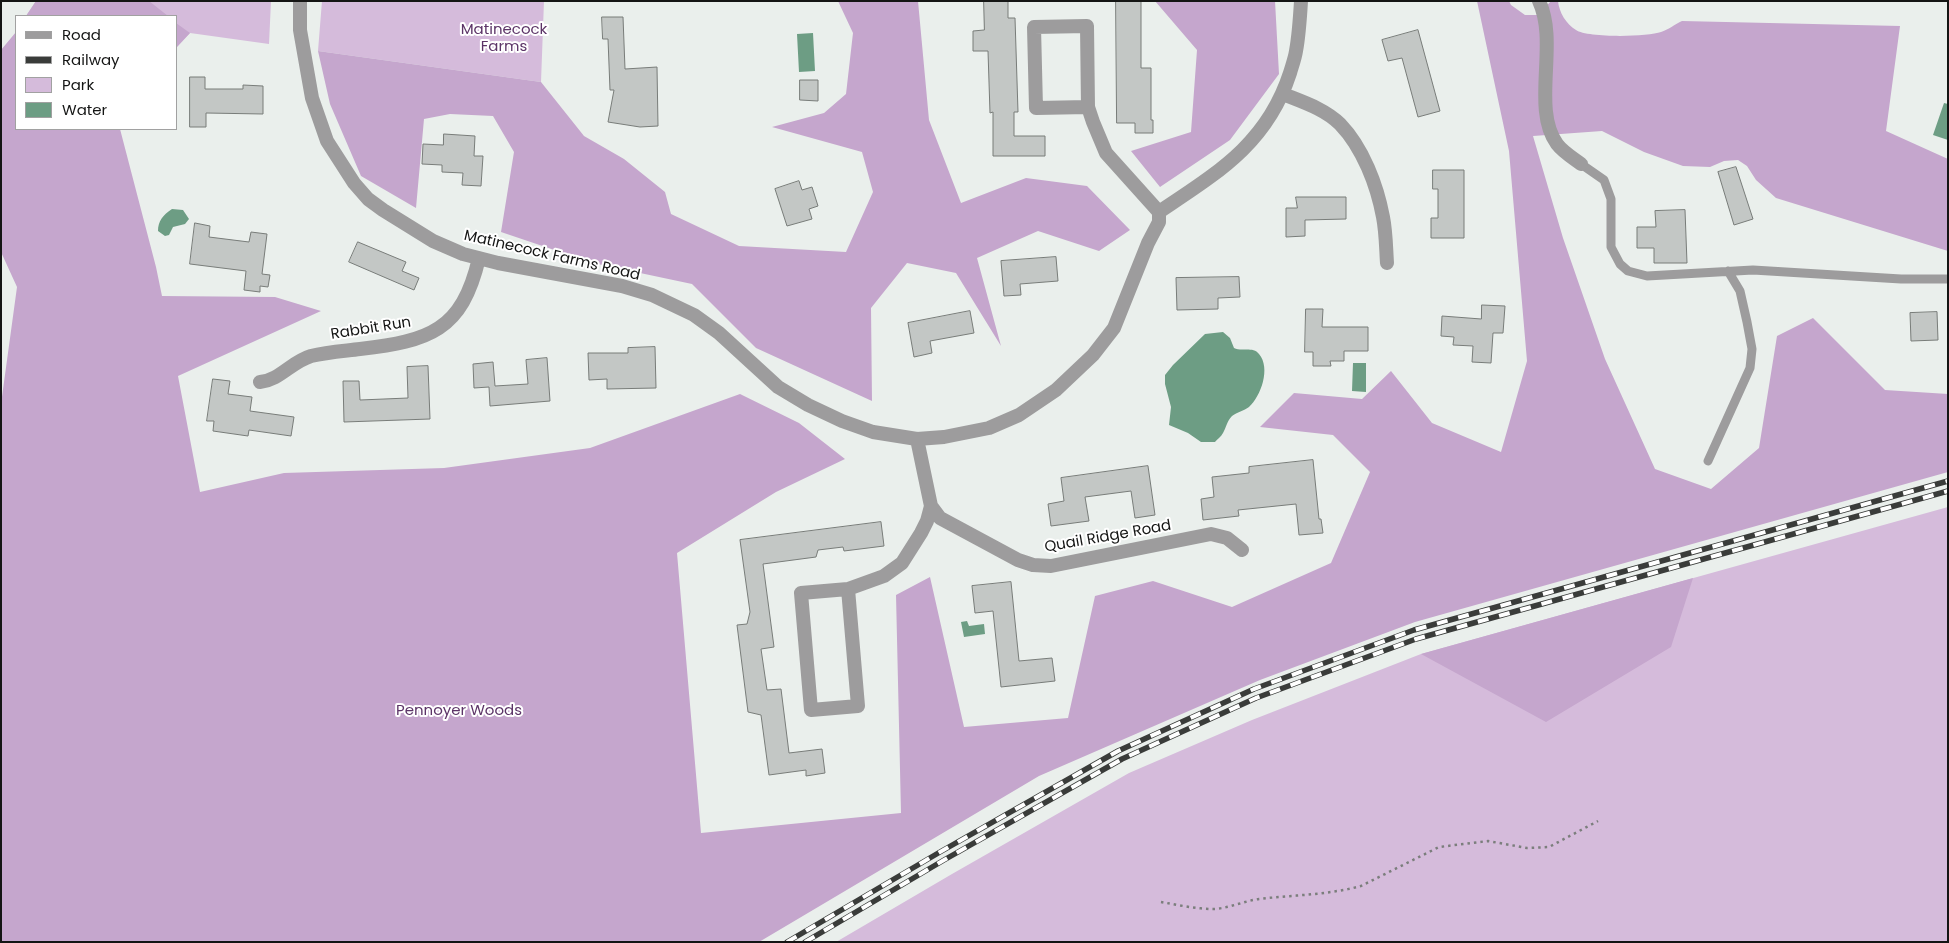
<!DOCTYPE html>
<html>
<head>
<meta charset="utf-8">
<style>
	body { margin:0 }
	#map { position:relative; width:1949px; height:943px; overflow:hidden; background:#eaefec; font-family:Poppins,sans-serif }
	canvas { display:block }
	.frame { position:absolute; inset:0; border:2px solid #141514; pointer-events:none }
	.legend { position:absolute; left:15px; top:15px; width:162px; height:115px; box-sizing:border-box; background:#fff; border:1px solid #a1a1a1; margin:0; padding:6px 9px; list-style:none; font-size:15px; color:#141514 }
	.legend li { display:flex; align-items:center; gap:10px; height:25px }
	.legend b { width:25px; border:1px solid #a1a1a1 }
</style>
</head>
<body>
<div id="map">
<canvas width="1949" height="943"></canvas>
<div class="frame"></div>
<ul class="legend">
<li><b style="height:6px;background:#9d9c9d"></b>Road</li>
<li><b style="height:6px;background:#3a3c3a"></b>Railway</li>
<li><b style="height:14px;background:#d5bbdb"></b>Park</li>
<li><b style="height:14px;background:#6d9d84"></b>Water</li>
</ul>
</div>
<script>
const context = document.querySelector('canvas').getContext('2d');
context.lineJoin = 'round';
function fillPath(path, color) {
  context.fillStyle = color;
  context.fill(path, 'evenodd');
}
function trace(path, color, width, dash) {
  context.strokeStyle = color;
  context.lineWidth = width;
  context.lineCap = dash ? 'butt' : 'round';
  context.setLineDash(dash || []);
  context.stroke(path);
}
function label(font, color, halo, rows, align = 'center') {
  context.font = font + ' Poppins,sans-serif';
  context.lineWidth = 4;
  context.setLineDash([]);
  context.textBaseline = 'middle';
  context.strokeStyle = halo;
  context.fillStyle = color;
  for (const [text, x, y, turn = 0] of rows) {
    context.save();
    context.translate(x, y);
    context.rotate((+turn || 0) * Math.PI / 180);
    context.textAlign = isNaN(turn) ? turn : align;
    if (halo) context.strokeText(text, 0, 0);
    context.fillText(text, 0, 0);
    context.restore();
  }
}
fillPath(new Path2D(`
	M36,1H271L269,44L190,33L176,48V16H26Z
	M322,1H544L541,82L318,51Z
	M1948,507V942H836L952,874L1129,773L1252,720L1421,654Z`), '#d5bbdb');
fillPath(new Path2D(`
	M36,1H149L168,16H26Z
	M838,1H918L929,120L961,203L1026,178L1087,186L1130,230L1099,251L1038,231L977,258L1001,346L956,273L907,263L871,308L872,401L756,348L692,284L593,263L501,232L514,152L493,116L450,114L424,119L416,208L361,176L330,104L318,51L541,82L584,136L624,159L665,192L671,214L739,246L846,252L873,192L862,152L772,127L824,113L846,94L853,33Z
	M1155,1H1275L1279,74L1230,140L1160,187L1131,151L1191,132L1197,50Z
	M1477,1H1509L1511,5L1525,15H1538L1551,1H1558C1559,12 1566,24 1576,30C1587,38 1648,37 1661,32C1668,30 1675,24 1682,21L1900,26L1886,131L1948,159V251L1776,198L1756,180L1747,166L1738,160L1724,161L1710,167L1683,166L1644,152L1602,131L1533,136L1563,238L1605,359L1655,469L1711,489L1759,448L1777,336L1813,318L1885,390L1948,394V472L1415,622L1260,680L1039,776L759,942H1V404L17,287L1,252V50L16,32V129H120L156,267L162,296L275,297L321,311L178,376L200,492L284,473L444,468L590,448L740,394L799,423L845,459L776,492L677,553L701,833L901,813L896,595L930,577L964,727L1068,718L1095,596L1153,581L1232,607L1331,563L1370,472L1333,435L1260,427L1294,393L1362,399L1391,371L1432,423L1501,452L1527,361L1509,151Z
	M176,23L190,33L176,48Z
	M1693,578L1671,647L1546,722L1421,654Z`), '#c5a6cd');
fillPath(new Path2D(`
	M813,33L815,71L799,72L797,34Z
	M1944,103L1948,104V140L1933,135Z
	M172,209L183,210L189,219L185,224L173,227L169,235L165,236L158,231C158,221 163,215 172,209Z
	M1223,332L1230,338L1234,348C1241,352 1253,346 1259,354C1271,368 1261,396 1249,407C1244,411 1237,412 1232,416C1227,421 1226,428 1223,433C1221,437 1217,439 1215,442H1201L1188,433L1169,425L1171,407L1165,384V375L1173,365L1205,334Z
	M1353,363H1366V392L1352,391Z
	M967,621L969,626L984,624L985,634L964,637L961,622Z`), '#6d9d84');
const building = new Path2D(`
	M984,1H1008V18H1015L1018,112H1014V136H1045V156H993V112L990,113L988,51H973V31L984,30Z
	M1116,1H1141V68H1151V120H1153V133H1135V123H1117Z
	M602,17H623L625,69L657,67L658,126L640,127L608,122L614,90H610L608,39H603Z
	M1418,30L1440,111L1418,117L1402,58L1388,61L1382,40Z
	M190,77H205V89H243V85L263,86V114L206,113V127H190Z
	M800,80H818V101L800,100Z
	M444,134L475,136L474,156H483L481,186L462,185L463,173L442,172V165L422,164L423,144L443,145Z
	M1736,167L1753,219L1734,225L1718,172Z
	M1433,170H1464V238H1431V218H1438V189H1433Z
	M799,181L802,190L812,187L818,206L809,209L812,219L787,226L775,189Z
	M1296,197H1346V219L1305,220V236L1286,237V208H1297Z
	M1685,210L1687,263H1654V248H1637V227H1656L1655,211Z
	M195,223L210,226L209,237L249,242L251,232L267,234L262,274L270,275L268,287L260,286V292L244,290L246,271L190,264Z
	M358,242L406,262L402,271L419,278L414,290L349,262Z
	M1056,257L1058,281L1020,284L1021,295L1004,296L1001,261Z
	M1239,277L1240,297L1218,298V309L1177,310L1176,278Z
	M1482,305L1505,306L1503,333H1493L1491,363L1472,362L1473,346L1453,345L1454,337L1441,336L1442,316L1481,319Z
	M1306,309H1323L1322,327H1368V351H1344V361H1330L1331,366H1313V352H1305Z
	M970,311L974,333L930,341L932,353L914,357L908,323Z
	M1937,312L1938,340L1911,341L1910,313Z
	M655,347L656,388L607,389V379L589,380L588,353H628V348Z
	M547,358L550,401L490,406L489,387L474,388L473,364L493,362L495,386L528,384L526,360Z
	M428,366L430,419L344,422L343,381H359L360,400L408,398L407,367Z
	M213,379L230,381L228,394L252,397L250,411L294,417L291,436L249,430L248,436L213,431L214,421H207Z
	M1313,460L1319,519H1321L1323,533L1299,535L1296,504L1238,510L1239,516L1203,520L1201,499L1214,497L1212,477L1249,473V467Z
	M1148,466L1155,515L1135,518L1131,491L1085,497L1089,521L1051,526L1048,504L1064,501L1061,478Z
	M881,522L884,546L844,551L843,547L818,550L816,557L763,564L774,647L761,649L767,690L781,689L789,753L822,749L825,773L806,776V770L769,775L761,715L748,712L737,625L747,624L750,612L740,540Z
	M1011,582L1019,661L1052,658L1055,681L1001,687L993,611L975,613L972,586Z`);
fillPath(building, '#c3c7c5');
trace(building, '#787c79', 1);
trace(new Path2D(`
	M1161,902C1178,905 1196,909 1214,909C1230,908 1244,901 1259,899C1293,895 1328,895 1361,886L1439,847L1488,841L1527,848L1549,847L1598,821`), '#7b7e7c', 2.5, [2.5, 4]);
trace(new Path2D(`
	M1581,164L1604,180L1611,199V247L1620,264L1628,271L1647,276L1753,270L1901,279H1948
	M1708,461L1750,368L1752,349L1747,322L1740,291L1728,271`), '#9d9c9d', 9);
trace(new Path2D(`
	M300,1V30L312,98L327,141L354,183L368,199L383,210L433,241L463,254L498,263L622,286L652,295L694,315L719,333L778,387L808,405L842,421L873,432L917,439L944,437L989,428L1019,415L1056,390L1093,355L1114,328L1148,243L1159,222V212
	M1539,1C1559,43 1531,108 1557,144C1563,152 1573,158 1581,164
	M1283,94C1303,102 1325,109 1340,124C1363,148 1377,185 1383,217C1386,232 1386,248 1387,263
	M1088,107L1036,108L1034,27L1087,26L1088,107L1093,122L1106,153L1159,212
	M1159,212C1217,173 1267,144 1290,73C1292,66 1295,58 1296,51C1299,35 1300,18 1301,1
	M260,382C280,380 291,362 311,356C327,352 344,351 360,349C429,341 462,331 479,258
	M931,506L940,518L1018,560L1033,565L1051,566L1211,534L1227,538L1242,550
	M848,589L858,706L811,710L801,593L848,589L884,576L902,563L921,533L927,521L931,506L917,439`), '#9d9c9d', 14);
const rail = new Path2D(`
	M787,942L940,852L1118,751L1254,689L1414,630L1948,481
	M805,942L944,860L1122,759L1256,698L1416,639L1948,491`);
trace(rail, '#3a3c3a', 5.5);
trace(rail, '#fff', 4, [11]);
label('15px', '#5c3467', '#fff', [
	["Matinecock",504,30],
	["Farms",504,47],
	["Pennoyer Woods",459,711]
]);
label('15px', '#141514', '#fff', [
	["Matinecock Farms Road",552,256,13],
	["Rabbit Run",371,329,-9],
	["Quail Ridge Road",1108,537,-10]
]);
</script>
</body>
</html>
